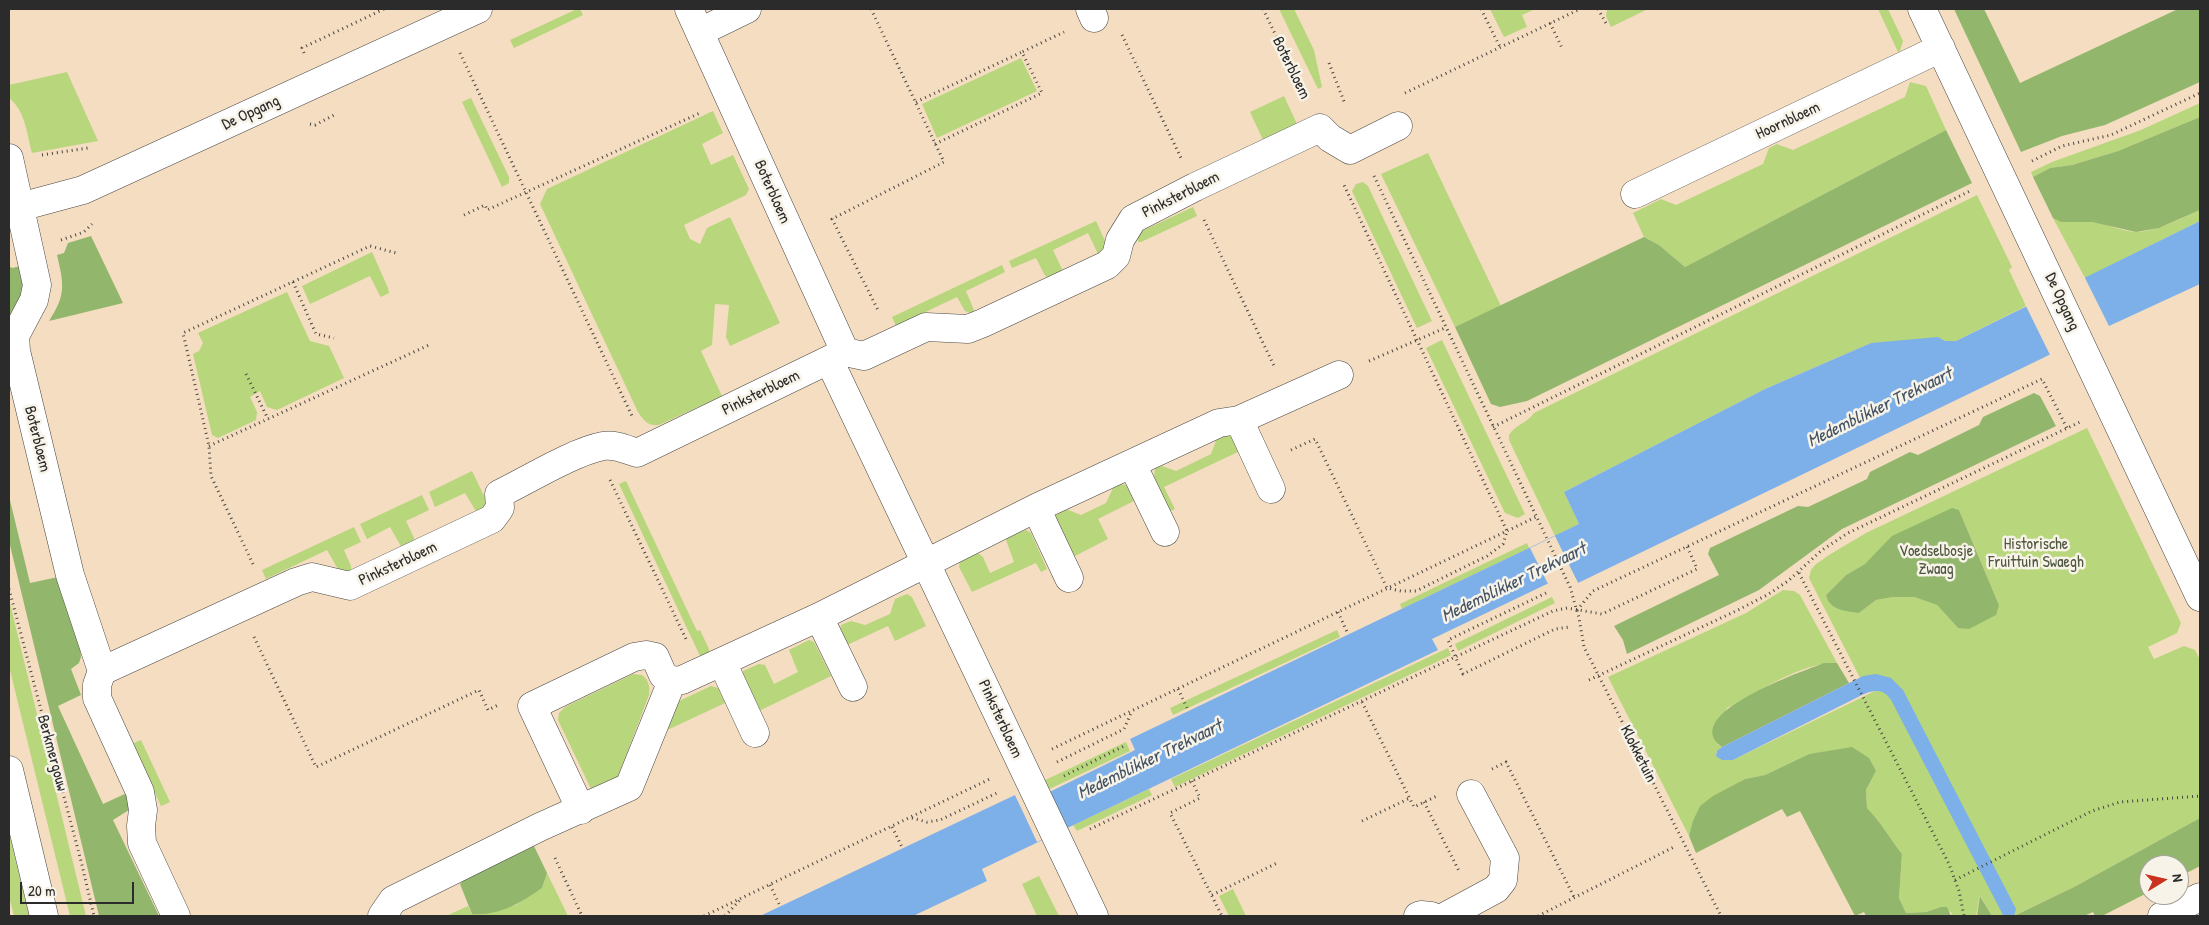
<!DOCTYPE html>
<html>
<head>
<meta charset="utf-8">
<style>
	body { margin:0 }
	#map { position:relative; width:2209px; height:925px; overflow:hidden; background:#f4ddc1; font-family:"Patrick Hand",sans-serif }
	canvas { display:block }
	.frame { position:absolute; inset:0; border:10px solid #2b2b2b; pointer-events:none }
	.north { position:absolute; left:2139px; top:855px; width:50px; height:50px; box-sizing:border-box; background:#f7f3e8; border:1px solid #a5a39c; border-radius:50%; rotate:81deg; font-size:14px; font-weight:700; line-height:20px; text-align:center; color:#2b2b2b }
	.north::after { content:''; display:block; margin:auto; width:18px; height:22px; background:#c8321e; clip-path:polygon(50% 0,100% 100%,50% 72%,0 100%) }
	.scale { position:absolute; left:20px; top:882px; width:114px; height:22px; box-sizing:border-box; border:2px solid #2b2b2b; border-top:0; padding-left:6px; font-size:15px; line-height:18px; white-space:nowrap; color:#2b2b2b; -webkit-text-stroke:4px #f7f3e8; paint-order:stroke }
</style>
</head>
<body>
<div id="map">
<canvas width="2209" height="925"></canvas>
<div class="frame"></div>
<div class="north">N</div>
<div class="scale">20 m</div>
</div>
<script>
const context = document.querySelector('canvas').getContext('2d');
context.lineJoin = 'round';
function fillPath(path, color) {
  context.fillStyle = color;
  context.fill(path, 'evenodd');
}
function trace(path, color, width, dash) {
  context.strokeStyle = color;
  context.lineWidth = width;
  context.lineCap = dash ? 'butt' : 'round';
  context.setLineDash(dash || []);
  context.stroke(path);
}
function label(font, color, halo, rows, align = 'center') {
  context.font = font + ' "Patrick Hand",sans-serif';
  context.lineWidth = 5;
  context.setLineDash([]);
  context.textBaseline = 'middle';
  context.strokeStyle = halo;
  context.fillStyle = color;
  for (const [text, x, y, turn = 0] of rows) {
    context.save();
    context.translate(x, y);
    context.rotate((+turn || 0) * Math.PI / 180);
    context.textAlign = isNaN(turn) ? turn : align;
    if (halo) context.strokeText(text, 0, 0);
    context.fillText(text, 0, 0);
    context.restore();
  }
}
fillPath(new Path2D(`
	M577,9H580L583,15L514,48L510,40Z
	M1279,9H1294L1314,50L1322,87L1318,89Z
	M1490,9H1535L1522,15L1527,27L1504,37Z
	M1607,9H1648L1611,27L1606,16Z
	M1878,9H1888L1903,41L1900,51L1898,52Z
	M1021,58L1037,91L937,138L922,104Z
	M67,72L98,141L32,153C27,134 25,110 9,98V85Z
	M1910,82L1926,86L1946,130L1685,267L1659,245L1644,237L1633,213L1661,199L1676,205L1763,164L1769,148L1777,144L1793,150L1905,97Z
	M1284,96L1297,124L1263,140L1250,112Z
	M471,98L509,177V183L502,187L462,102Z
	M2200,103V117L2118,151L2072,165L2050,168L2033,177L2031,172L2052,162L2141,130Z
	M713,111L723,133L702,144L711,165L733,155L749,189L746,195L684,225L690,239L700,244L707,228L730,217L780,323L730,346L726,337L729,305L715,304L712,345L701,351L722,396L659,425C648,426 644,421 638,412L540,204L547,189Z
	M1428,153L1501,306L1455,327L1381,174Z
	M1363,182L1368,186L1432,321L1417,328L1352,191L1356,184Z
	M1977,195L2012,267L2009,270L2026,306L1956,341L1871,343L1765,389L1564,492L1579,524L1555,536L1509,440V435C1515,425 1527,423 1534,413Z
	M1193,207L1197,216L1141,242H1138V236L1142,231Z
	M2200,210V221L2085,278L2053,218C2065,224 2078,221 2091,222C2106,223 2122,232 2137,232C2159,231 2181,218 2200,210Z
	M1096,221L1106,243L1101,255L1098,254L1088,233L1053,250L1062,269L1061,272L1048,278L1044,274L1036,258L1012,268L1009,261Z
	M372,252L388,288L389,293L381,297L379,294L370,276L310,304L302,286Z
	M1002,265L1005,272L966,291L974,310L973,314L965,311L957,297L896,326L892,317Z
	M287,292L310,341L329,346L344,378L277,410L267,407L260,391L250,397L257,412L256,420L218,438L212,435L193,354L199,351L203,343L198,333Z
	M1442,340L1525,514L1518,518L1505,513L1426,348Z
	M2087,428L2181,623L2177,633L2148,647L2154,659L2184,646L2195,650L2200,660V818L2074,887L2014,916H1992L1980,895L1976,916H1951L1952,913L1941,907L1926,912L1906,913L1899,898L1902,854C1890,839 1881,822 1867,808L1866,790L1876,771L1852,748L1809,754L1765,775L1745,779L1700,806L1689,836L1608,677L1746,613L1783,590L1794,591L1800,595L1837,663C1802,662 1758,692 1727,708L1717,744L1722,747L1716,753L1733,760L1875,691L1864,676L1860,678L1809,578L1811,570L1815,565L1829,555L1866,533ZM1959,510L1999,605L1958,628L1937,605L1914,597H1893L1876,600L1859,613L1827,599L1826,595L1846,575Z
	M1227,434H1231L1240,451L1164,487L1175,509L1170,511L1154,477L1155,468L1162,466L1176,471L1211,454L1217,438Z
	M472,471L486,500L485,508L477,513L465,493L435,507L429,492Z
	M626,481L697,631L700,630L709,649V654L700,656L619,484Z
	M1120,484L1126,485L1134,501L1098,519L1108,539L1073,557L1055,519L1056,515L1066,509L1081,515L1106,503L1113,488Z
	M422,495L429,510L406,521L414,538V543L402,548L390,527L367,539L360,524Z
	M354,527L361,542L344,550L351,566V572L339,571L327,550L266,579L262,570Z
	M1026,530L1031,533L1047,569L1041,572L1036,563L972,592L959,567L960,561L978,553L983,557L990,573L1014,562L1006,540L1007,537Z
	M1527,543L1529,548L1402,609L1400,604Z
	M907,594L912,597L926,626L895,641L888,626L847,645L840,629L841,625L851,621L865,625L890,614L895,599Z
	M1552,597L1555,603L1458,651L1455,644Z
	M9,599L86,916H70L9,666Z
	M1337,630L1340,637L1173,715L1170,708Z
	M809,640L814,642L831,676L759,711L742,675L743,671L759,664L765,665L774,684L798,672L789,650Z
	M1448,648L1451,655L1175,787L1171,779Z
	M633,674L642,675C649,680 650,687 649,695L617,779L592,791L558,720L559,713L565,707Z
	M711,686L718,688L725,703L663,732L675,703Z
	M141,740L170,802L161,806L132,744Z
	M1126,742L1130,751L1045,791L1041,782Z
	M1149,789L1152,795L1077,831L1073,825Z
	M9,833L29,916H14L9,896Z
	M547,873L568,916H446L468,906L472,914L516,905L542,888Z
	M1039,876L1059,916H1037L1022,884Z
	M1233,889L1246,916H1229L1219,896Z`), '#b8d67c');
fillPath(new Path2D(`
	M1954,9H1984L2020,83L2178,9H2200V82L2105,125L2062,136L2021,152Z
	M2200,117V210L2159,228L2136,232L2092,222H2061L2053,218L2033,177L2050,168L2072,165L2118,151Z
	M1946,130L1972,183L1527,401L1500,407L1491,404L1455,327L1644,237L1659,245L1685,267Z
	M91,236L123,303L49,321C66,295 64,285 57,255L64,253L68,243Z
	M9,266L12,268L21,266L24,292L9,317Z
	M2034,393L2040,396L2056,426L1842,529L1759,590L1627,654L1623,640L1614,626L1719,575L1708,554L1710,548L1798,506L1808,507L1867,479L1870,472L1910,452L1918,455L1979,425L1983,417Z
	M9,496L30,583L58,577L66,607L80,646L81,657L79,663L71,669L81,695L58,706L103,804L127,793L131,805L129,810L113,820L159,916H99L9,541Z
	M1952,508L1959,510L1999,605L1996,615L1969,629L1958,628L1937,605L1914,597H1893L1876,600L1859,613C1846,611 1829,610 1826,595L1846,575L1865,564L1892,536Z
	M1824,663H1837L1849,683L1722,747C1677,714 1804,671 1824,663Z
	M1852,747L1869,758L1876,771L1866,790L1867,808C1881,822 1890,839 1902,854L1899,898L1906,913L1926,912L1941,907H1947L1951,916H1866L1864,912L1855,916L1800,811L1787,817L1782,809L1696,853L1689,836L1693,821L1700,806L1713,796L1745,779L1765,775L1809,754Z
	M2200,818V866L2179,877V865H2149V892L2102,916H2095L2093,912L2084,916H2014L2074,887Z
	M534,846L547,873L542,888C521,903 499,916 472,914L460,884L464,880Z
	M1980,896L1992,916H1977Z`), '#92b76c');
fillPath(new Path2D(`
	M2200,221V284L2109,326L1578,583L1572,572L1432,639L1438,650L982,869L987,881L913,916H760L1015,795L1021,806L1135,750L1130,739L1579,524L1564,492L1765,389L1871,343L1938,337L1945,341H1956Z
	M1876,674L1891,678L1903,690L2014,905L2016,909L2014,916L2003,915L1891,700C1883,688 1874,690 1862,695L1733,760H1722L1716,756L1717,751L1722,747L1863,676Z`), '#7db0e9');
fillPath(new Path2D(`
	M2084,276L2110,328L2051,357L2025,304Z
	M1555,536L1578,583L1576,584L1571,575L1549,586L1530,548Z
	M1043,792L1062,830L1037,842L1015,795L1017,794L1021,803Z`), '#f4ddc1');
const minor = new Path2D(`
	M689,9L845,352
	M1090,9L1094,18
	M1922,9L2200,597
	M700,32L747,9
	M9,158L37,285L34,300L15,336L16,351L70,575L102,671
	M1635,194L1941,48
	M9,205L20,207L83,190L478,9
	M829,360L1094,916
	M1239,420L1271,489
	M1132,464L1165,532
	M1036,508L1069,578
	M819,617L853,687
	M722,662L755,733
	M9,770L44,916
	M581,810L532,706L634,657L646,655L655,657L663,675L672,681L682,680L819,617L1036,508L1219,423L1239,420L1339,375
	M176,916L142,843L141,826L143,810L140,792L97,698V685L102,671L296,582L312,577L350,586L492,519L500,508L499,494C528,480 573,452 603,446C615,444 625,449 637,453L845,352L864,356L926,327L968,329L983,323L1107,265L1116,256L1120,240L1133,219L1195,187L1320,128L1330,138L1350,150L1398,126
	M382,916L393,900L540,827L629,787L672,681
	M1418,916L1421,915L1431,916
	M1446,916L1496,889L1503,880L1505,858L1471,794
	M2162,916L2200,897`);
trace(minor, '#494642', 29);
trace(new Path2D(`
	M871,9L944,162L832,219L879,312
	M1263,9L1306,98
	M1481,9L1500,47
	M1598,9L1607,25
	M1550,23L1562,48
	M1122,35L1181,158
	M304,53L302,48L384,9
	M460,53L632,416
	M1329,63L1345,104
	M1405,93L1580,9
	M916,102L1022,52
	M310,124L315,125L334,115
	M935,144L1042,93L1022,52L1064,32
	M42,155L88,148
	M2032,161L2062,146L2111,135L2200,93
	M1374,176L1570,587L1579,618L1584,647L1721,916
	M464,215L485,205L487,210L700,113
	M1204,220L1275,368
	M61,240L84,232L92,224
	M293,282L316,334L334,338
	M1369,361L1445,328
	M246,374L268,419
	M1493,427L1970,191
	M209,446L429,345
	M1291,450L1315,439L1387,588L1401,591H1416L1487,556L1503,544L1507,531L1343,183
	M610,480L686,639
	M253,564L211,476L209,446L183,333L370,246L396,253
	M1799,573L1949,864L1959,891L1964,916
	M9,589L81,861L94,916
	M1546,593L1448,640L1463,674L1555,629L1570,627
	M1577,610L1593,591L2042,379L2067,428
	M1338,612L1348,634
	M254,637L316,767L479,690L488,710L500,704
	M1589,680L1736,611L1767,595L1788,581L1822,550L1848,533L2080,422
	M1178,689L1188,710
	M1362,702L1414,807L1439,795
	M1052,749L1536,517
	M1057,762L1124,729L1132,711
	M1492,769L1506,762L1574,897
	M1064,776L1126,745
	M1192,781L1200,798L1170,813L1222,916
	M1424,802L1459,871
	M912,818L927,822L940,820L999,792
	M1362,821L1410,798
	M892,827L902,847
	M1090,829L1553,611L1567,608L1602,614L1697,569L1687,546
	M555,858L582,916
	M1955,880L2092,811L2120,802L2200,796
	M770,885L780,906
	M1212,895L1277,863
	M704,916L992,778
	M725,916L740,900
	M1538,916L1674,847`), '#494642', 3, [1, 4]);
trace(minor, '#fff', 28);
label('16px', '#2b2b2b', '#f7f3e8', [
	["Boterbloem",1291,68,64],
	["De Opgang",251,113,-25],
	["Hoornbloem",1788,121,-25],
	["Boterbloem",772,192,66],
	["Pinksterbloem",1181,195,-27],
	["De Opgang",2062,302,65],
	["Pinksterbloem",761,393,-26],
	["Boterbloem",37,439,76],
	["Pinksterbloem",398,564,-25],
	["Pinksterbloem",1000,719,65],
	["Berkmergouw",52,753,75],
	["Klokketuin",1638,754,63]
]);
label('16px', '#4e563f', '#f7f3e8', [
	["Historische",2036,545],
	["Fruittuin Swaegh",2036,563],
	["Voedselbosje",1936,552],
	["Zwaag",1936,570]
]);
label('italic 18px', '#445364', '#f7f3e8', [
	["Medemblikker Trekvaart",1880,408,-26],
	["Medemblikker Trekvaart",1514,583,-26],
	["Medemblikker Trekvaart",1150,760,-26]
]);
</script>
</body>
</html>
